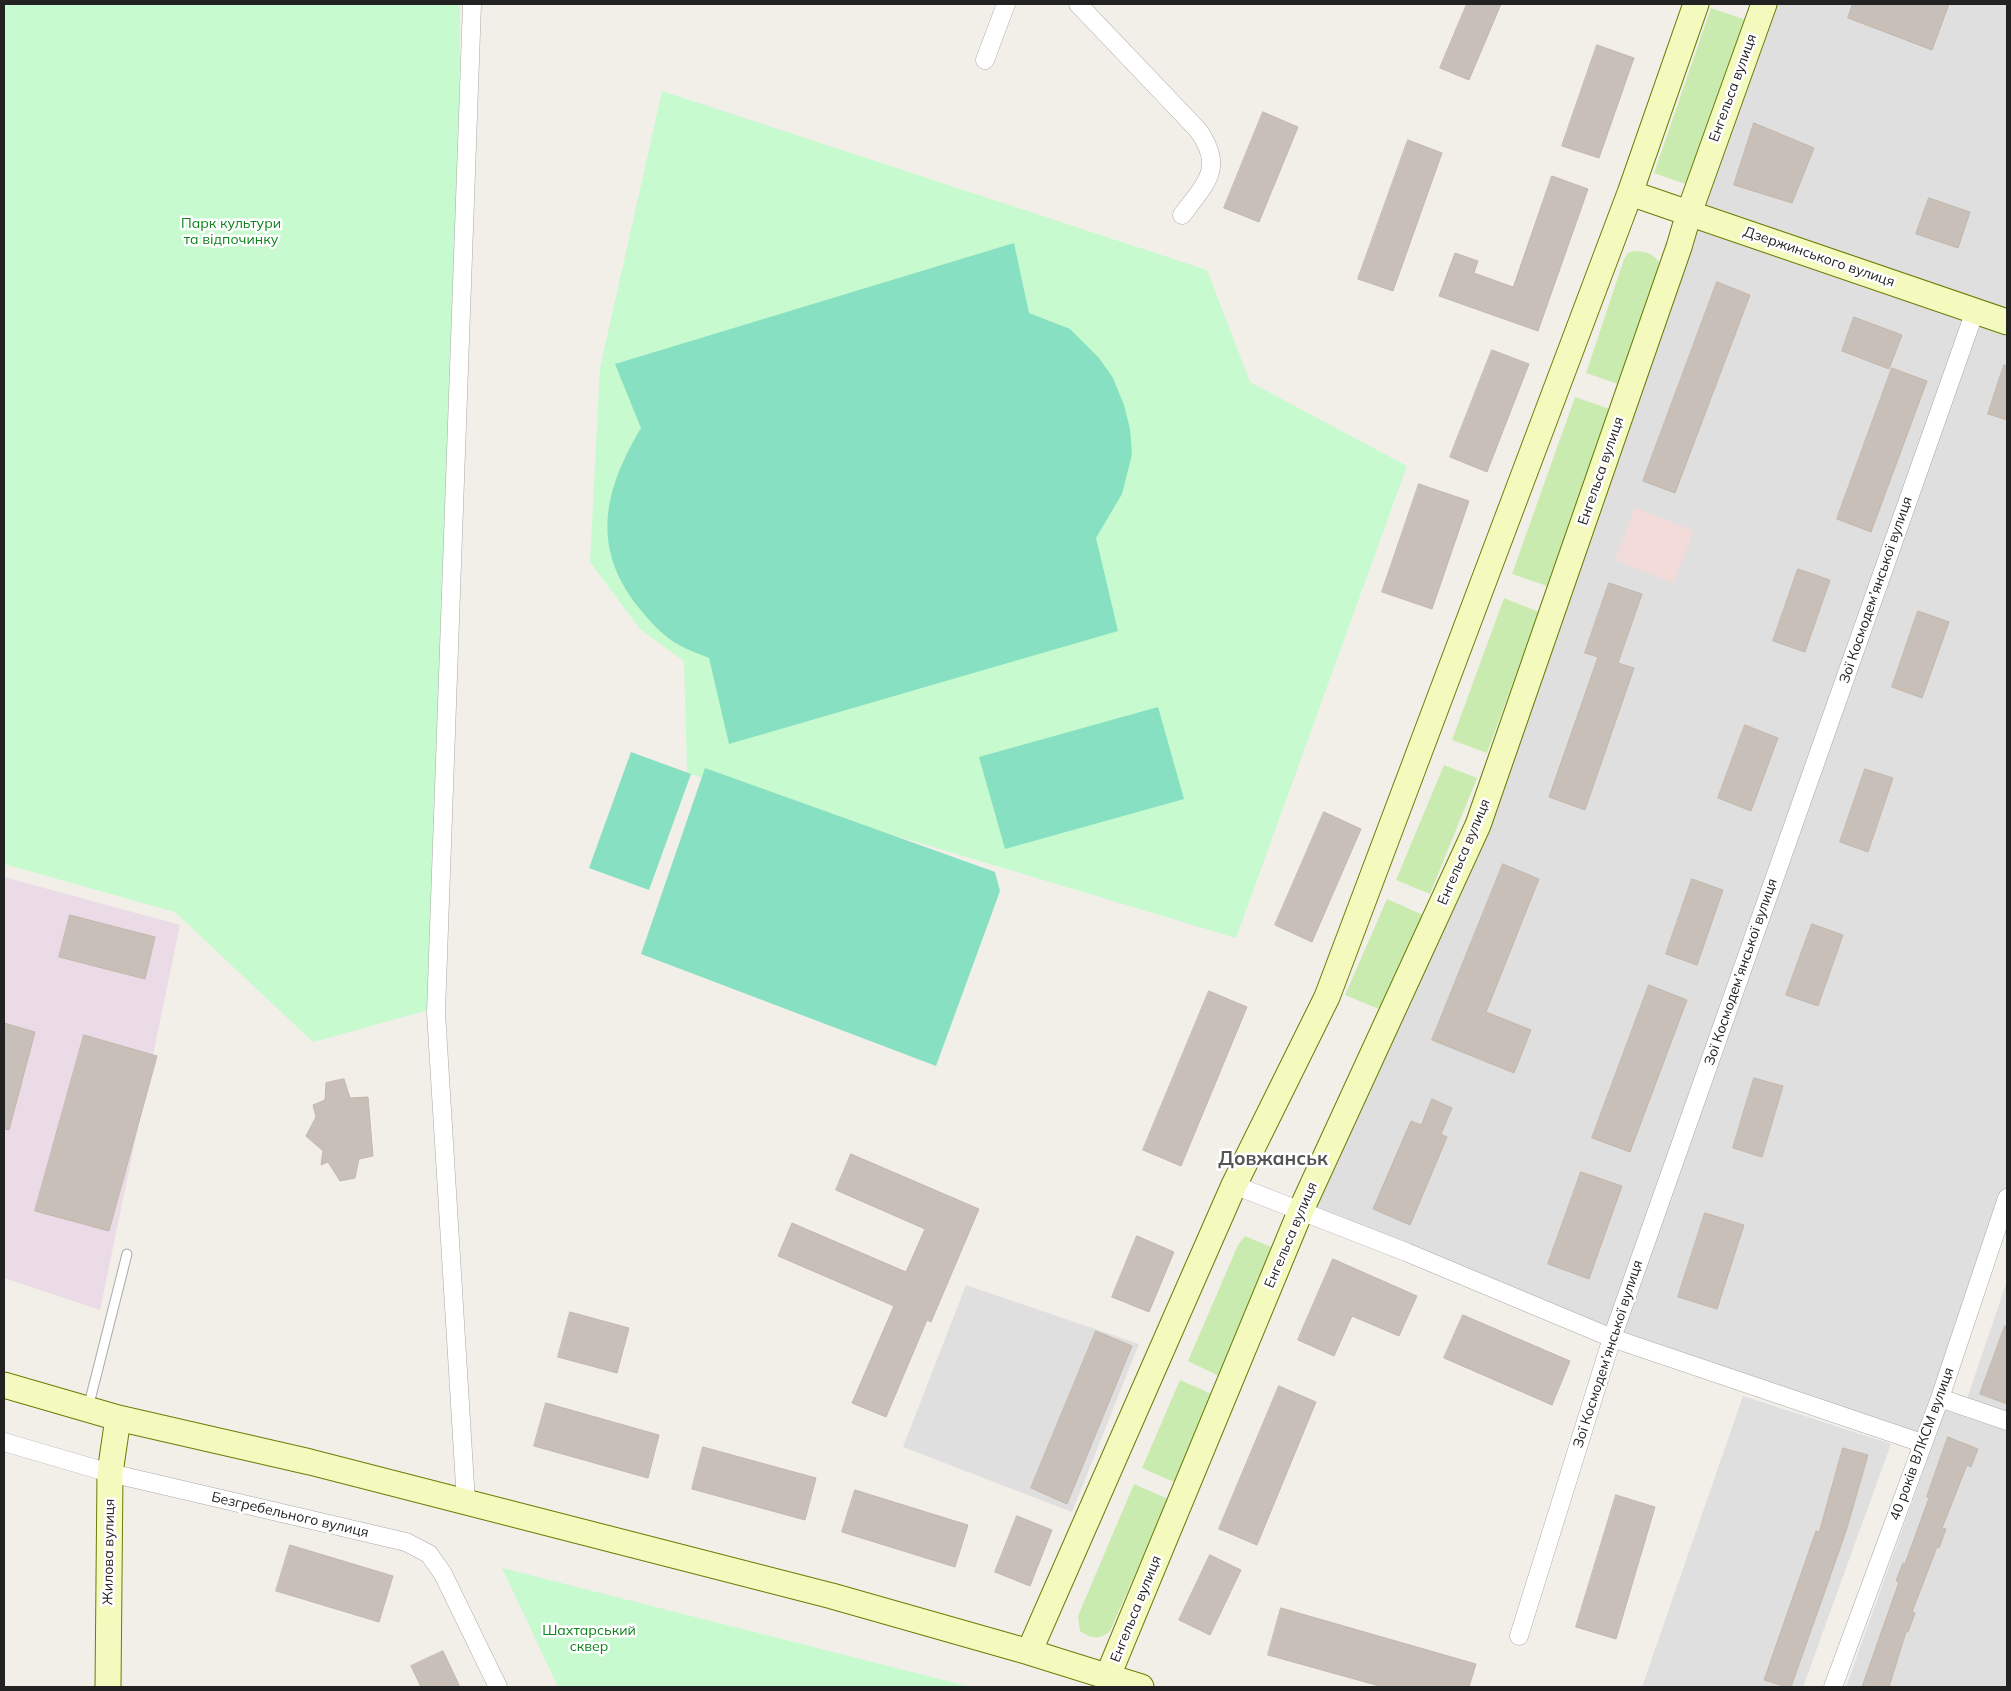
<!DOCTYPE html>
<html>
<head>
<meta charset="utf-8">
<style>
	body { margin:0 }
	#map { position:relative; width:2011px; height:1691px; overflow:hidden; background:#f2efe9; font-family:Mulish,sans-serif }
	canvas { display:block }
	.frame { position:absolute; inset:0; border:5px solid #222; pointer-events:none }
</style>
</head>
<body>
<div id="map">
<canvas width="2011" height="1691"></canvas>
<div class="frame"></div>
</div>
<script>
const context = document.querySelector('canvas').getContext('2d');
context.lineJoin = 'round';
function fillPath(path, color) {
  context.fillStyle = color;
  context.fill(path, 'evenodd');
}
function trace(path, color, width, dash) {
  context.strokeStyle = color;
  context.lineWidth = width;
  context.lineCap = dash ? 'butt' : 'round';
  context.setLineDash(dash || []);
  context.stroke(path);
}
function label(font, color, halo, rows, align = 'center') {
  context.font = font + ' Mulish,sans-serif';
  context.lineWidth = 5;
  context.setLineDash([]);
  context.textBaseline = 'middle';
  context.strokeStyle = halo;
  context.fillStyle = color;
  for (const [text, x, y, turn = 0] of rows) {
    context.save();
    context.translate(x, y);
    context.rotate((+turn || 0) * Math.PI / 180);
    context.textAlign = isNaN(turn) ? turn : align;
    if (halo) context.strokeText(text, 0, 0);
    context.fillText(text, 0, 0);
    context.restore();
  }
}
fillPath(new Path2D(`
	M1764,4H2007V1198L1922,1443L1819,1408L1301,1210L1467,847Z
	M2007,1281V1413L1967,1399Z
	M966,1285L1139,1344L1072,1512L903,1447Z
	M1743,1396L1891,1444L1803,1687H1642Z
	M1945,1410L2007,1431V1687H1846Z`), '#e0dfdf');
fillPath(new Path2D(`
	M1635,508L1694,531L1673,583L1615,560Z`), '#f2dbd8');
fillPath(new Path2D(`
	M4,877L180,925L100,1310L4,1278Z`), '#ebdbe7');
fillPath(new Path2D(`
	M1711,8L1746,20L1688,185L1654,173Z
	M1634,251C1645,251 1655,254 1660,264L1618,384L1586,373L1624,259L1628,253Z
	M1575,397L1610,409L1547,586L1512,574Z
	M1504,598L1539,612L1487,753L1452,740Z
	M1444,765L1477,778L1430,894L1396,880Z
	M1387,899L1423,915L1381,1010L1345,995Z
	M1245,1236L1271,1247L1272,1252L1221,1377L1188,1361L1238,1245Z
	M1180,1380L1214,1395L1176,1483L1142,1468Z
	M1134,1484L1168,1499L1110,1631C1101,1640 1091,1639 1080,1631L1078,1616Z`), '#caebaf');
fillPath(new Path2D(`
	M4,4H460L458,293L429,1010L313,1042L175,912L4,864Z
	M662,91L1207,270L1250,382L1407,466L1236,938L687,773L684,661L640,629L590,562L600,368Z
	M502,1568L971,1687H558Z`), '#c7face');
fillPath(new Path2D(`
	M1014,243L1029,313L1070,329L1099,358L1113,378L1124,405L1130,429L1132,454L1122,494L1096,538L1118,631L729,744L709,658C700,654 690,651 681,646C664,637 651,623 639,608C590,547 604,490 641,428L615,364Z
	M1158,707L1184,799L1005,849L979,757Z
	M631,752L691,774L649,890L589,868Z
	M705,768L995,872L1000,891L936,1066L641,954Z`), '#87e0c2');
const building = new Path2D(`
	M1467,4H1501L1469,80L1440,68Z
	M1853,4H1949L1932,50L1848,18Z
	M1597,45L1634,58L1599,158L1562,146Z
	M1263,112L1298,127L1259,222L1224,208Z
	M1754,123L1814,148L1792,203L1734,185Z
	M1408,140L1442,153L1393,291L1358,279Z
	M1552,176L1588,189L1538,331L1439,296L1455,253L1478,261L1474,273L1513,287Z
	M1929,198L1970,212L1958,248L1916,234Z
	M1717,282L1750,295L1675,493L1643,481Z
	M1854,317L1902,335L1889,369L1842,351Z
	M1492,350L1529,364L1487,472L1450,457Z
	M2004,365L2007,366V420L1988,414Z
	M1892,368L1927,381L1871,532L1837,519Z
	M1419,484L1469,501L1432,609L1382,592Z
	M1798,569L1830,580L1805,652L1773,641Z
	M1609,583L1642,594L1618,663L1634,668L1585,810L1549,797L1598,657L1585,653Z
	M1918,611L1949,622L1922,698L1892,687Z
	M1745,725L1778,738L1751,811L1718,798Z
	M1865,769L1893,778L1868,852L1840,842Z
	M1324,812L1361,829L1312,942L1275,925Z
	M1503,864L1539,879L1486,1012L1531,1030L1514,1073L1432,1040Z
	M1692,879L1723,890L1697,965L1666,954Z
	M70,915L155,937L145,979L59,957Z
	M1812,924L1843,935L1818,1006L1786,995Z
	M1649,985L1687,1000L1630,1152L1592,1138Z
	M1209,991L1247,1007L1181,1166L1143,1150Z
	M4,1023L35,1032L9,1130L4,1129Z
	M84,1035L157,1056L109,1231L35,1211Z
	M1754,1078L1783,1086L1762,1157L1733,1148Z
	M344,1079L350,1098L368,1097L373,1156L359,1159L355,1178L340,1181L328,1162L321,1165L323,1151L306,1136L316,1117L313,1105L325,1100L326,1083Z
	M1432,1099L1452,1108L1441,1134L1447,1137L1410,1225L1373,1209L1411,1121L1421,1125Z
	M851,1154L979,1209L931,1322L927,1320L886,1417L852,1403L894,1306L778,1256L792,1223L906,1272L925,1229L836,1190Z
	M1581,1172L1622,1186L1589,1279L1548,1264Z
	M1705,1213L1744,1225L1717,1309L1678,1297Z
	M1137,1236L1174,1252L1149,1312L1112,1297Z
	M1333,1259L1417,1296L1399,1336L1352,1316L1334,1356L1298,1340Z
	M570,1312L629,1328L617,1373L558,1357Z
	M1463,1315L1570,1361L1552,1405L1444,1358Z
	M2005,1326L2007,1327V1404L1980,1394Z
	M1096,1331L1132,1346L1067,1504L1031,1488Z
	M1279,1386L1316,1402L1257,1545L1219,1529Z
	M546,1403L659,1435L648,1478L534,1446Z
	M1948,1437L1978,1449L1971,1467L1967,1465L1942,1528L1946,1529L1939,1548L1937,1547L1912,1612L1915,1613L1908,1632H1906L1889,1687H1862L1899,1582L1896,1581L1903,1563L1905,1564L1929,1498L1927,1497Z
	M703,1447L816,1478L805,1520L692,1489Z
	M1843,1448L1868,1455L1847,1528L1831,1574L1791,1687H1787L1764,1680L1816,1531L1819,1532Z
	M855,1490L968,1525L955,1567L842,1532Z
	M1616,1495L1655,1507L1616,1639L1576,1627Z
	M1017,1516L1052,1530L1030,1586L995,1572Z
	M290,1545L393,1576L379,1622L276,1591Z
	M1210,1555L1241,1570L1210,1635L1179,1620Z
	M1281,1608L1476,1664L1469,1687H1383L1268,1655Z
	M443,1651L460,1687H421L411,1666Z`);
fillPath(building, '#c7bfb8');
trace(building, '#c4b7ab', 1);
const lane = new Path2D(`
	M88,1408L127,1254`);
const street = new Path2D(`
	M1078,4L1198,130C1225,168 1206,183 1182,215
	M985,60L1006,4
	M1234,1185L1406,1252L1612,1338L1922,1443
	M1940,1398L2007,1421
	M4,1442L110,1473L406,1542L429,1554L443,1574L498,1687
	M466,1502L436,1012L472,4
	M1519,1636L1612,1338L1975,311
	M1833,1687L1940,1398L2007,1198`);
const secondary = new Path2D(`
	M1630,193L2007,322
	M4,1385L118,1418L310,1462L832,1596L1029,1652L1141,1687
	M1029,1652L1234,1185L1327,997L1630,193L1696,4
	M1107,1678L1301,1210L1478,825L1679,247L1689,213L1764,4
	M108,1687L110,1473L118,1418`);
trace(lane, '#a9a9a9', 11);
trace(street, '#a9a9a9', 19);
trace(secondary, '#6a7d05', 27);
trace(lane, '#fff', 9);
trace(street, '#fff', 18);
trace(secondary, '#f4fabe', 25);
label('14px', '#222', '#fff', [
	["Енгельса вулиця",1733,88,-70],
	["Дзержинського вулиця",1819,257,19],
	["Енгельса вулиця",1601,471,-71],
	["Зої Космодем’янської вулиця",1876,590,-71],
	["Енгельса вулиця",1464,852,-67],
	["Зої Космодем’янської вулиця",1741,972,-71],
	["Енгельса вулиця",1291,1235,-67],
	["Зої Космодем’янської вулиця",1608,1354,-72],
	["40 років ВЛКСМ вулиця",1922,1444,-70],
	["Безгребельного вулиця",290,1515,13],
	["Жилова вулиця",109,1552,-89],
	["Енгельса вулиця",1136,1609,-68]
]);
label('14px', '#0c841b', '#fff', [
	["Парк культури",231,224],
	["та відпочинку",231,240],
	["Шахтарський",589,1631],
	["сквер",589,1647]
]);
label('bold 19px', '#555', '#fff', [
	["Довжанськ",1273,1159]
]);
</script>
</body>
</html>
